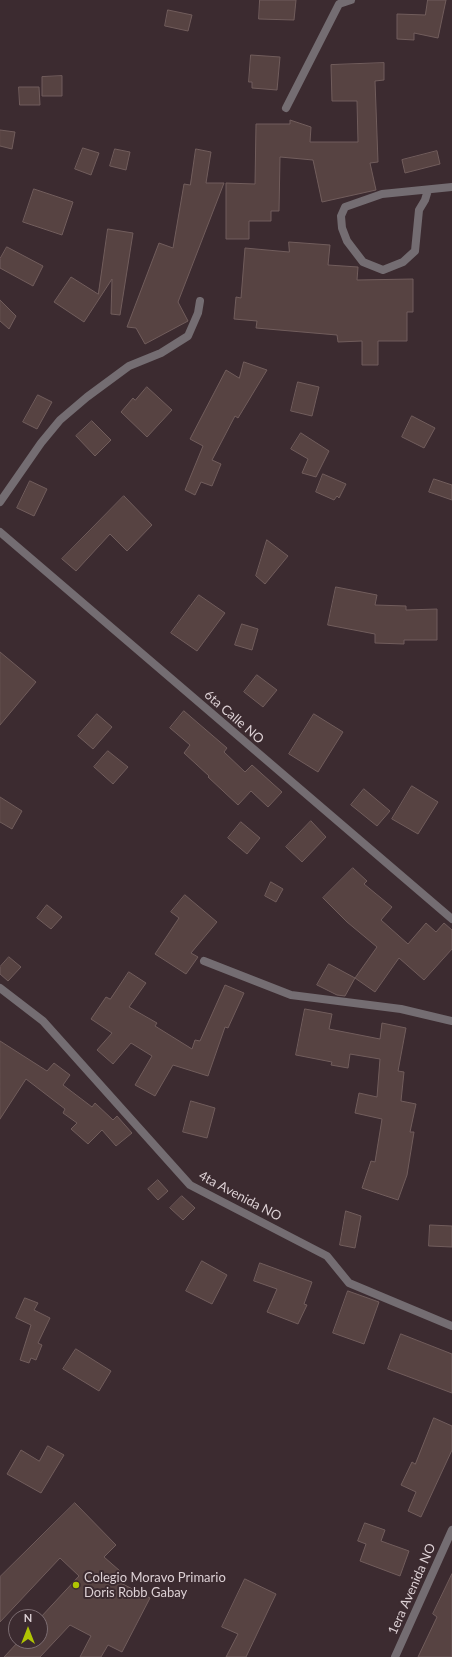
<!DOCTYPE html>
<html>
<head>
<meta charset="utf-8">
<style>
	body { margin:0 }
	#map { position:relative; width:452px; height:1657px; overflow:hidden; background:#3c2b30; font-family:Lato,sans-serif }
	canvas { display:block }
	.north { position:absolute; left:8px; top:1609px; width:40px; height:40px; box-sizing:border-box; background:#3c2b30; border:1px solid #7c6d72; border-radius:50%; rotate:0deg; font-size:11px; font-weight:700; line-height:16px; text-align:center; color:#ddd1d5 }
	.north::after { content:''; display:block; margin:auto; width:14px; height:18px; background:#b0c503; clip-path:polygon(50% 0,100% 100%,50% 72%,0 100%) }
</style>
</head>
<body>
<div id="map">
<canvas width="452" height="1657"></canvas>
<div class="north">N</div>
</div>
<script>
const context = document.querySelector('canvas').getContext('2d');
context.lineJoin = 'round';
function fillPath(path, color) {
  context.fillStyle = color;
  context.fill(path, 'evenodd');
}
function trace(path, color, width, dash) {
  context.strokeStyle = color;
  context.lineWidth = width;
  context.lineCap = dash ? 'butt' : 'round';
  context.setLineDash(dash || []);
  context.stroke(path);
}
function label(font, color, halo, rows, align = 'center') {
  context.font = font + ' Lato,sans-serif';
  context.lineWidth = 4;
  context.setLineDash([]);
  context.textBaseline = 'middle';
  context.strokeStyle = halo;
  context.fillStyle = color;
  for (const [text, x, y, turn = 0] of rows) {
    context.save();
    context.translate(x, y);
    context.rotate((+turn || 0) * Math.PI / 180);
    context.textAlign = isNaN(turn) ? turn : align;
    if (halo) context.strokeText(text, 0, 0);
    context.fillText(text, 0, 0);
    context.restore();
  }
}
const building = new Path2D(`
	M260,0H296L294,20L259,19Z
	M428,0H446L438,38L414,33V40L397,39V14L425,15Z
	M168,10L192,15L188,31L165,26Z
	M251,55L280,57L277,90L252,88V82H249Z
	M384,63V80L375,81L378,162L370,163L376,190L322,202L313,160L280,157L279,211H271V221H249V239H226V183L255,184L256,124H290V120L311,127L310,142H358L357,101H332L331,65Z
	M62,76V96H42V77Z
	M19,87H39L40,105H20Z
	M0,130L15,132L12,149L0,146Z
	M83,148L99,153L91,175L75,169Z
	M115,149L130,152L126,170L110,166Z
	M196,149L211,152L206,183H224L178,302L188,321L145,344L136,328L127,327L159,243L173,248L184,184L190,185Z
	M437,151L440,164L405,173L402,160Z
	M34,189L73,202L62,235L23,222Z
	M108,229L133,233L120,315L111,314L112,279L84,322L54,302L71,277L98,294Z
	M289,242L330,245L328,265L358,267L357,280L413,279V312H407V341H378V365H362V341L338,342L337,335L256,328L257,321L234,319L236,297L241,298L245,248L289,252Z
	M7,247L43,266L33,286L0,268V259Z
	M0,300L16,316L9,329L0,321Z
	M244,362L267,370L238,418L235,416L212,460L221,464L212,486L201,482L195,495L185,490L203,446L190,439L226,370L239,378Z
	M298,382L319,387L312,416L291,411Z
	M147,387L172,410L147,437L121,412L133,398L135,400Z
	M38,395L52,402L37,429L23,422Z
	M412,416L435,428L424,448L402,437Z
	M92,421L111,440L95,456L76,436Z
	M301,433L329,451L316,477L302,473L308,459L291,449Z
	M323,474L346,484L339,498L337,496L334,500L316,492Z
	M434,479L452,485V500L429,492Z
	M30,481L47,489L34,516L17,508Z
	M124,496L152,525L127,551L110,534L76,571L62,559Z
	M267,540L288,556L265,584L256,576Z
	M336,587L377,595L375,605L406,606V610L437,609V640H404V644L375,643V634L328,625Z
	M199,595L225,613L197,651L171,633Z
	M242,624L258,629L252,650L235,645Z
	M0,652L36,682L0,725Z
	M257,675L277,690L263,707L244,692Z
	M184,711L227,748L224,752L245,772L252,765L282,792L268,807L251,791L238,805L208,777L209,776L184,753L190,745L170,728Z
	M97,714L112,727L93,749L78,736Z
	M314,714L343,732L318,772L289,754Z
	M108,751L128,767L113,784L94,767Z
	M412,786L438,802L418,834L392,819Z
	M364,789L390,811L377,826L351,805Z
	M0,797L22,811L12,829L0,822Z
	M311,821L326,837L302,862L286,847Z
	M241,822L260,838L247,854L228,838Z
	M353,868L367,881L364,884L392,907L381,920L408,944L426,923L436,932L444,923L452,930V949L424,980L399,958L375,992L355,978L377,947L347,922L323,898Z
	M271,882L283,889L276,902L265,896Z
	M185,895L217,922L191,953L198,957L186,974L155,954L179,918L171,912Z
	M47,905L62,917L51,929L37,918Z
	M9,957L21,967L8,981L0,974V967Z
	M329,964L355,978L345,996L337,995L317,985Z
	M129,972L146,983L129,1007L157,1023L155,1026L192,1049L195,1040L200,1041L225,985L244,993L228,1028L225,1027L208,1076L173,1065L155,1096L135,1085L152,1056L131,1043L113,1064L97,1050L112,1033L91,1019L106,997L110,999Z
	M305,1009L332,1014L329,1029L380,1039L382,1023L406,1028L398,1071L404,1072L401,1101L416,1104L410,1132H414L407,1175L398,1200L362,1188L371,1161L375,1162L382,1119L355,1113L359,1093L377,1097L380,1059L350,1054L348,1068L331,1065L332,1062L296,1055Z
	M0,1041L47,1071L54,1063L70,1075L63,1085L92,1107L95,1103L113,1120L117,1116L132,1133L116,1146L102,1130L88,1144L71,1129L77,1123L63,1113L65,1109L26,1079L0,1119Z
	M191,1101L215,1108L207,1138L183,1132Z
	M158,1180L168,1191L158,1200L148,1189Z
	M182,1196L195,1208L183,1220L170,1208Z
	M346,1211L361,1216L355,1248L340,1245Z
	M430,1225L452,1226V1247L429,1246Z
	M202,1261L227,1275L212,1304L186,1291Z
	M260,1263L312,1282L304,1304L307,1305L298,1324L267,1312L277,1289L254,1281Z
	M348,1291L379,1302L364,1344L333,1333Z
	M25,1298L38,1303L34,1310L50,1318L38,1343L42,1345L36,1360L31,1358L29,1363L20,1360L31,1325L16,1318Z
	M401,1334L452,1354V1393L388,1369Z
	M76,1349L111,1371L99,1391L63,1369Z
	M434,1418L452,1426V1450L421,1517L408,1511L416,1492L401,1485L412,1462L415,1464Z
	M48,1446L64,1455L41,1493L7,1474L21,1450L39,1461Z
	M75,1503L116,1545L104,1557L120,1571L113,1579L150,1598L122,1652L108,1645L101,1657H80L91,1636L70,1625L40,1657H4L19,1641H40V1618L79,1576L60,1558L0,1622V1577Z
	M365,1523L385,1530L381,1541L409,1551L400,1576L360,1561L366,1544L358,1541Z
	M452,1574V1657H418L437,1617L433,1614Z
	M245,1579L276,1594L246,1657H226L238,1634L222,1627Z`);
fillPath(building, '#574342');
trace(building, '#715d5c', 1);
trace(new Path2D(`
	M286,108L339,4L351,0
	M428,190L425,200L419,210L415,251L403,262L383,270L363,262L347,241L342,228L341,216L345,207L382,194L452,187
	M0,502L41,443L60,420L87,397L129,366L161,353L188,336L198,313L200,301
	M0,532L452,919
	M204,961L291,995L401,1009L452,1021
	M0,988L43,1021L190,1185L327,1256L349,1283L452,1326`), '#746d72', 8);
trace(new Path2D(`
	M395,1657L452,1530`), '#746d72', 8);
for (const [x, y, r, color] of [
	[76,1585,4,"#b0c503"]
]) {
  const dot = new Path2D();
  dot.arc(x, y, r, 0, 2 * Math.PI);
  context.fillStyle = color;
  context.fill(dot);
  trace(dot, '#3c2b30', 1.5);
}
label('13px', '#ddd1d5', '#3c2b30', [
	["6ta Calle NO",234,717,41],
	["4ta Avenida NO",240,1196,28],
	["1era Avenida NO",412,1589,-66]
]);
label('13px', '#ddd1d5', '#3c2b30', [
	["Colegio Moravo Primario",84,1578],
	["Doris Robb Gabay",84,1593]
], 'left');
</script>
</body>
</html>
